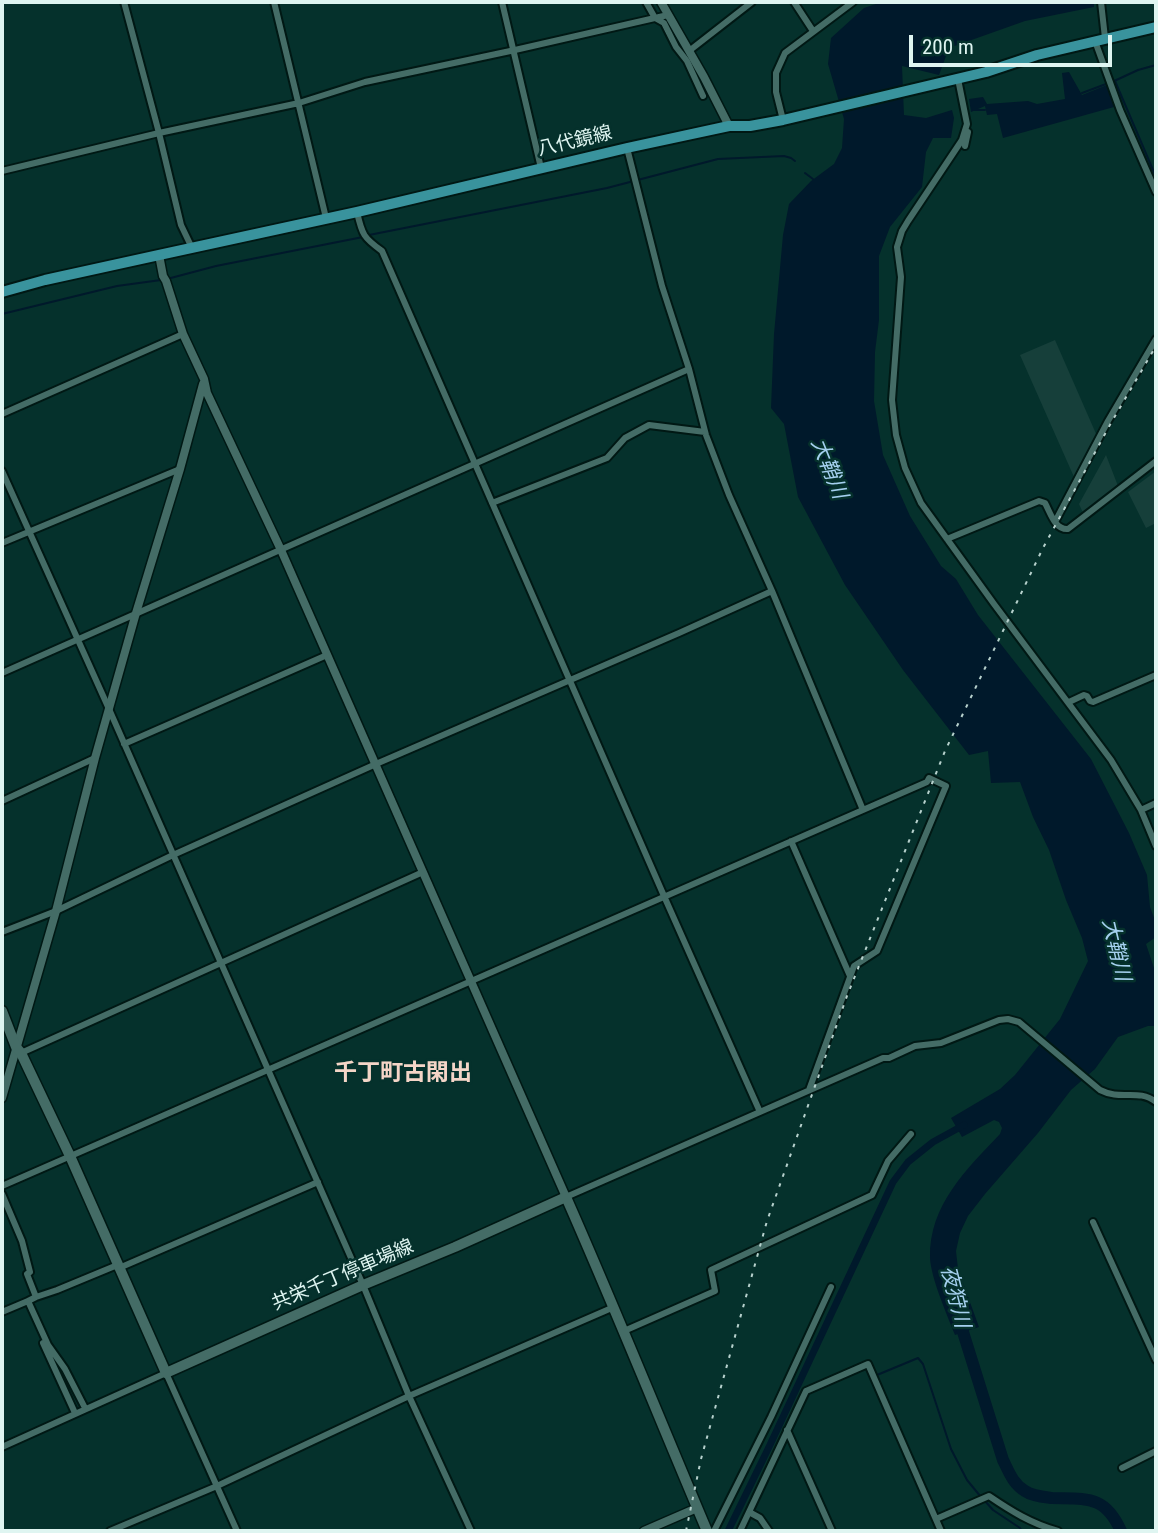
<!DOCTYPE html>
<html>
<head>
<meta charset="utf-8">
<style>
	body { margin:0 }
	#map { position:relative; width:1158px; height:1533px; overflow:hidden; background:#05312c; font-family:"Roboto Condensed",sans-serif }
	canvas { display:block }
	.frame { position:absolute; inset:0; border:4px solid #dff5f1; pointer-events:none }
	.scale { position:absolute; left:909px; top:35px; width:203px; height:32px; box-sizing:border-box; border:4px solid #dff5f1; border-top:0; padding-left:9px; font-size:21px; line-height:24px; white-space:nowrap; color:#dff5f1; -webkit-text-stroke:5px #05312c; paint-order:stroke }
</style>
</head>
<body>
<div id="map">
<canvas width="1158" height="1533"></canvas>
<div class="frame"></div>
<div class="scale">200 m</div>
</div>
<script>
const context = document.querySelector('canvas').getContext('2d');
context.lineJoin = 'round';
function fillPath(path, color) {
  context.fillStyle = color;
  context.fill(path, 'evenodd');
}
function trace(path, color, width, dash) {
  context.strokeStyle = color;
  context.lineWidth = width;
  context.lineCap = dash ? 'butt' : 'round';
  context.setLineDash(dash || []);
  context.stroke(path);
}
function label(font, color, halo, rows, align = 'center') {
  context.font = font + ' "Roboto Condensed","Noto Sans JP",sans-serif';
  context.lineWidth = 5;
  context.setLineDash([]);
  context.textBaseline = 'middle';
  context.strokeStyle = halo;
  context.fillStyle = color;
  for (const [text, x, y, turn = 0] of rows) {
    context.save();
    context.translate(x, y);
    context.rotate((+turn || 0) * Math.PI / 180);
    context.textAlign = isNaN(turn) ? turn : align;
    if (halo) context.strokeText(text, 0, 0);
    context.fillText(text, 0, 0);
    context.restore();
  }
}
fillPath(new Path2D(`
	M1055,340L1097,436L1074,477L1020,355Z
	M1106,455L1118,486L1084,515L1079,504Z
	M1156,471V523L1146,528L1128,492Z`), '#163f3a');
fillPath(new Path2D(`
	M882,2H1094V7L1025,21L949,48L939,75L902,66L904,115L926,118L952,110L954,118L951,138H933L926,152L922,187L890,227L879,256V320L875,352L874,401L883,455L910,516L941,566L956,579L978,615L1091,759L1129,833L1147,875L1150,907L1156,923V937L1146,944L1156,974V1026H1148L1118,1037L1095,1069L1071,1090L1038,1133L985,1194L968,1216L960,1233L956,1251L958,1269L979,1327L955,1335C947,1315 931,1278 930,1258C929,1205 966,1170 1000,1134L1002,1128L999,1122L994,1120L962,1137L951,1118L1000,1089L1015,1075L1060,1019L1088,961L1082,938L1066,900L1049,850L1033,817L1020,782L991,783L988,751L969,755L903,670L845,585L798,497L784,424L771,408L774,334L783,235L789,204L811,181L834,164L842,148L844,119L828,64L831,38L864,8Z
	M1069,72L1082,95L1107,85L1114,107L1003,138L997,114L987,115L985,106L971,112L969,99L983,97L987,104L1028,101L1037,104L1065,99L1062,73Z`), '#00192b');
trace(new Path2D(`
	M1115,81L1156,177
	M1112,82L1138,70L1156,65
	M1082,93L1106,84
	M973,110H985
	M805,173L813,179
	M369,235L607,188L718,159L784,156L791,158L795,161
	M167,279L216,266L363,237
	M2,314L117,286L161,280
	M877,1375L918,1358L923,1364L951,1449L967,1480L981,1497
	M985,1501L993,1510L1020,1528L1022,1531`), '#00192b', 2);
trace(new Path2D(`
	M728,1531L769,1447L893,1182L908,1162L933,1142L964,1125`), '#00192b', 7);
trace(new Path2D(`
	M958,1316L1003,1460C1009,1472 1013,1484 1025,1491C1032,1496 1044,1497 1052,1498C1087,1499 1105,1495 1121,1531`), '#00192b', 12);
const minor = new Path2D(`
	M124,2L159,133L181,225L192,248
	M274,2L326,218
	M502,2L541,168
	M646,2L655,18L664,23L676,47L687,61L703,96
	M794,2L813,31
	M1101,2L1105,38
	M1095,41L1120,110L1156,192
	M689,51L752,2
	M958,79L967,124L962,140L908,221L902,231L897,247L901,277L892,400L896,435L905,468L921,503L994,604L1111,760L1141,810L1156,846
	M783,120L776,92V73L785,53L853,2
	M965,146L968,132
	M627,148L662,286L689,369L706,435L729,495L772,591L863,810
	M2,171L159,133L299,103L365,82L515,50L668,15
	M357,212C362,235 364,238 382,251L664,896L760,1112
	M2,414L183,334
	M2,471L109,709L363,1285L409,1396L471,1531
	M492,503L607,458L625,438L649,425L705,432
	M1055,522L1108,421L1156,339
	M947,539L1039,501L1045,503C1051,514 1055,530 1068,529L1156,461
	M2,543L180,469
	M2,673L689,369
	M1069,702L1084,695L1087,696L1090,701L1093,702L1156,675
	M124,744L327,655
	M2,801L95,758
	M1141,810L1156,803
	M791,841L850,976
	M2,932L56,911L173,855L376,764L679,633L772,591
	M21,1053L423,872
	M2,1186L927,782L929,778L946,786L877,951L854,966L809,1090
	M2,1194L22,1241L30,1272L27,1274L36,1297
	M566,1197L883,1058H889L915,1046L941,1043L999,1020L1008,1019L1019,1022L1100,1090C1121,1101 1138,1088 1156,1102
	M1093,1222L1156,1360
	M28,1301L36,1297L57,1290L115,1266L119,1268L318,1182
	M2,1312L28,1301L48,1345L65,1369L85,1408
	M624,1331L715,1291L711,1270L872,1195L888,1161L911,1134
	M43,1343L75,1413
	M787,1430L832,1531
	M2,1447L166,1373L237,1531
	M1122,1468L1156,1451
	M749,1512L806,1391L868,1364L941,1531
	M936,1519L989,1496C1011,1511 1032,1524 1058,1531
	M110,1531L217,1486L409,1396L614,1307
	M714,1531L771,1417L831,1287
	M740,1531L749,1512L760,1518L769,1531`);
const tertiary = new Path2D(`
	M661,2L704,77L729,126
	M159,255L163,276L166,281L183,334L204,379L207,393L281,550L566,1197
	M2,1098L56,911L95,758L136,613L180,469L203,384
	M644,1531L697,1508`);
const secondary = new Path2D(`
	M2,1011L16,1047L21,1053L70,1156L166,1373L363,1285L455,1247L566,1197C615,1308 660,1420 707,1531`);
const primary = new Path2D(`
	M2,292L45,280L159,255L357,212L627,148L729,126H750L783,120L986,72L1037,55L1156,27`);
trace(minor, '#001814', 10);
trace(tertiary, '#001814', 11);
trace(secondary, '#001814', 13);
trace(primary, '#001814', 14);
trace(minor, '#446c66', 6);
trace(tertiary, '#446c66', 8);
trace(secondary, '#446c66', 10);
trace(primary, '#39939d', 10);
trace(new Path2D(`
	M686,1531L701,1459L767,1221L847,996L945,751L1043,548L1111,423L1156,346`), '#b7d1cd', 2, [3.5, 7]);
label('19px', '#dff5f1', '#05312c', [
	["八代鏡線",575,142,-13],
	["共栄千丁停車場線",343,1276,-23]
]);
label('italic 21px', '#a5d0ef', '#05312c', [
	["大鞘川",828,469,68],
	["大鞘川",1115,950,77],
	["夜狩川",954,1297,76]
]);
label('bold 23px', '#f4d5c7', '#05312c', [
	["千丁町古閑出",403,1074]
]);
</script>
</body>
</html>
